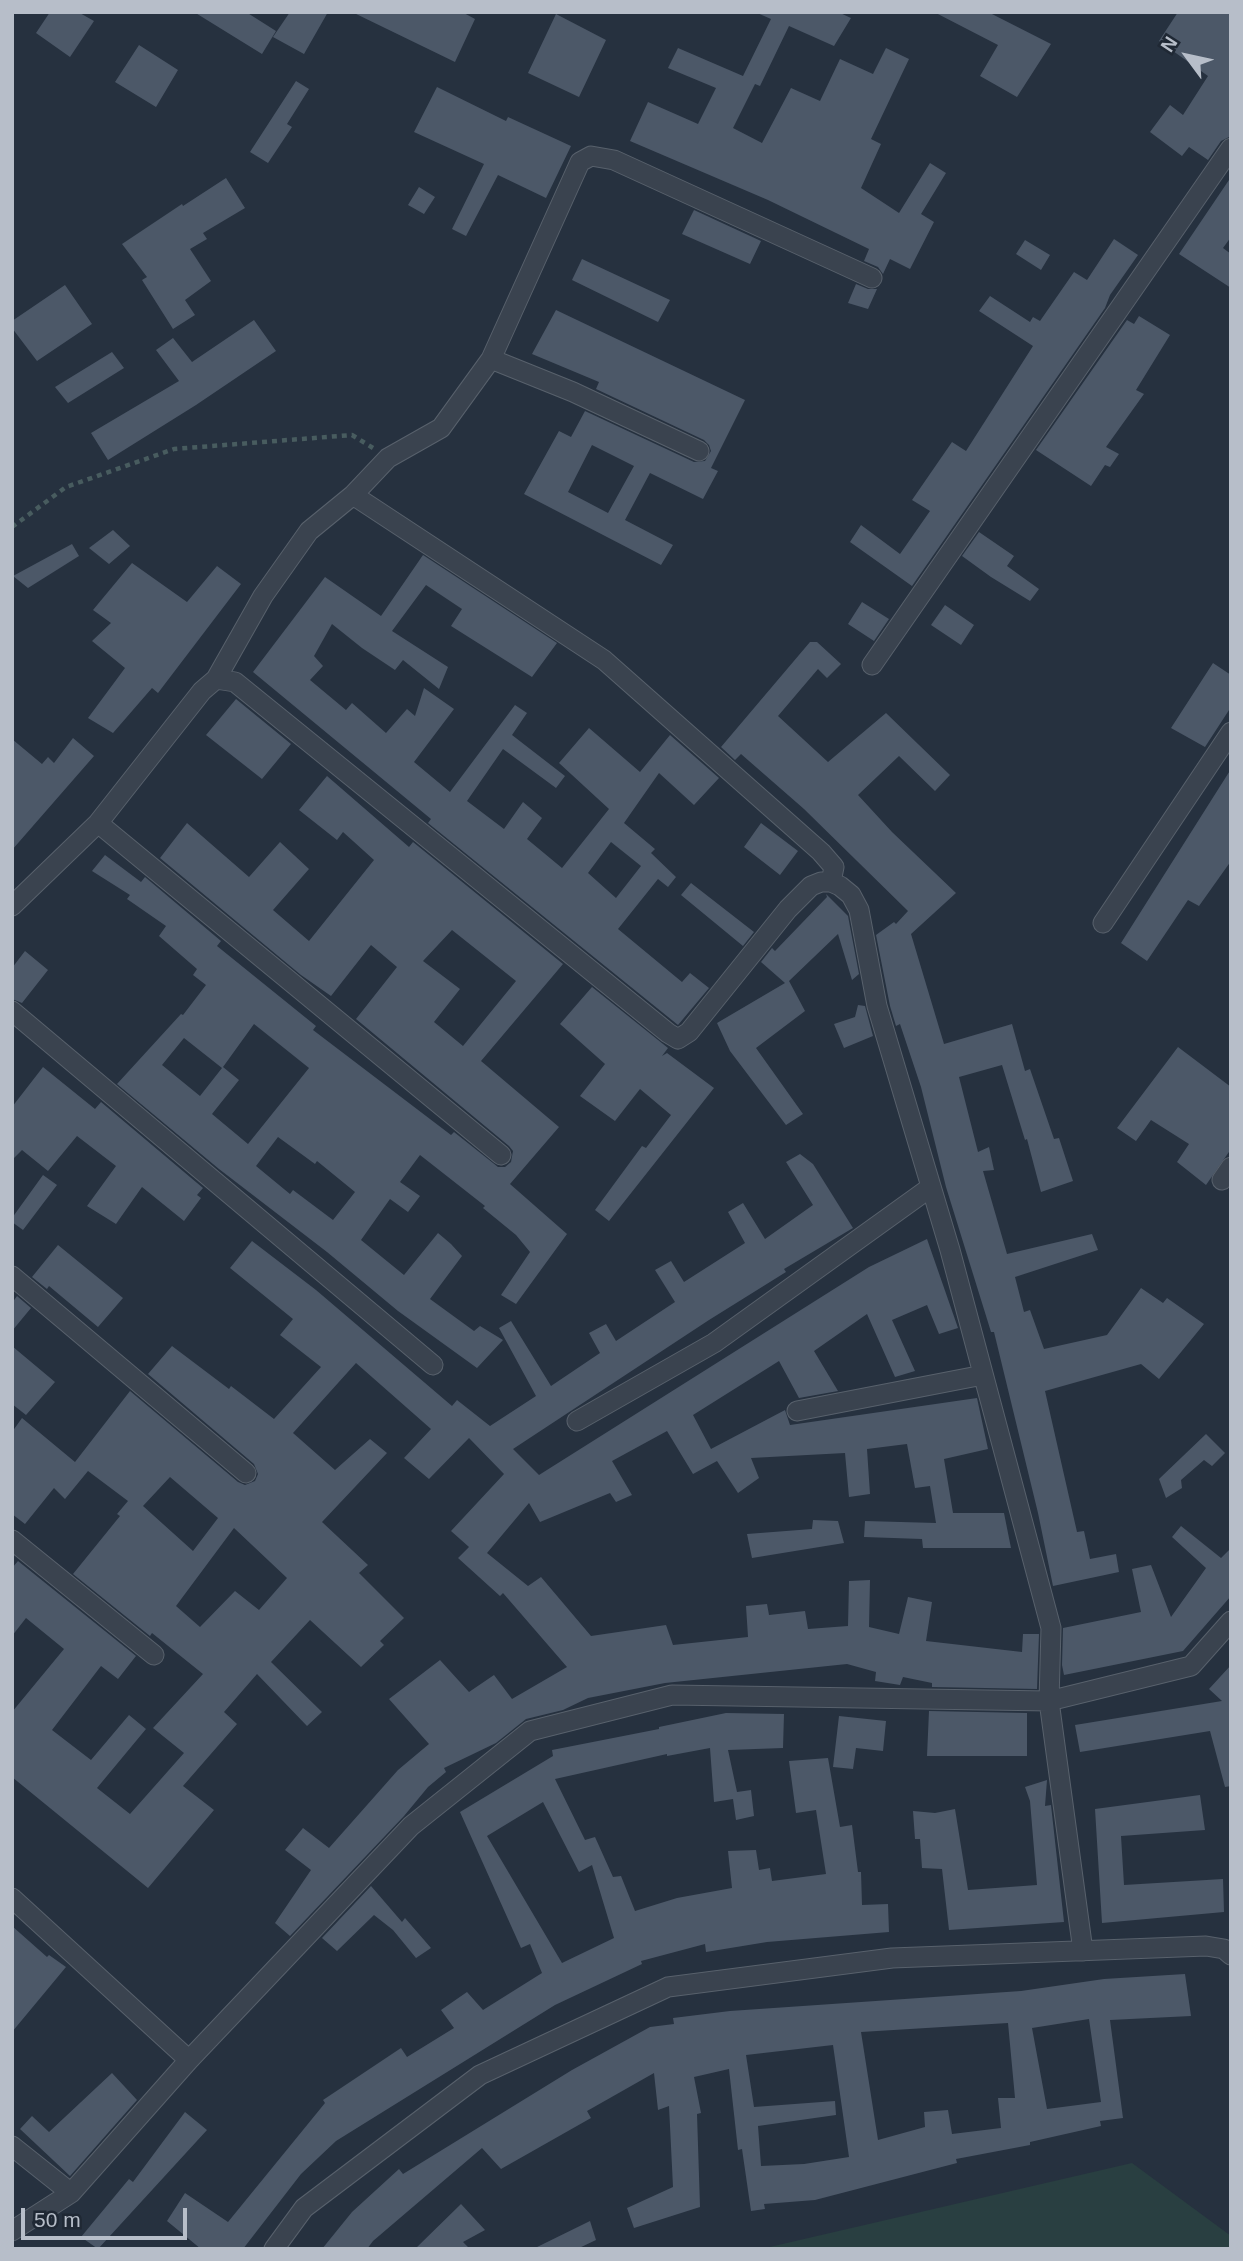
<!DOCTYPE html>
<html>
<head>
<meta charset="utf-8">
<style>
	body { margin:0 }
	#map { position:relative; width:1243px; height:2261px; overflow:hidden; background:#26313f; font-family:Helvetica,sans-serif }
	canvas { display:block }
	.frame { position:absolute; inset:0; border:14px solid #b7bec9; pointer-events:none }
	.north { position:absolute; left:1152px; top:21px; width:70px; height:70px; -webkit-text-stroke:5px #1f2834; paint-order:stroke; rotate:303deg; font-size:19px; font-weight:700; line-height:28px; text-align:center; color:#b7bec9 }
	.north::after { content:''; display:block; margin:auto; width:24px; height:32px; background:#b7bec9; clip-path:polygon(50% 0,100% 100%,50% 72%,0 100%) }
	.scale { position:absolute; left:21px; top:2208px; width:166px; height:32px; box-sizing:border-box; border:4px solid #b7bec9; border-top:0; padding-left:9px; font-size:21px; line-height:24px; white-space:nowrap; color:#b7bec9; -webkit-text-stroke:5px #1f2834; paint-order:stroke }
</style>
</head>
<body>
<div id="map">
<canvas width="1243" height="2261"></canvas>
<div class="frame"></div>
<div class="north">N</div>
<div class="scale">50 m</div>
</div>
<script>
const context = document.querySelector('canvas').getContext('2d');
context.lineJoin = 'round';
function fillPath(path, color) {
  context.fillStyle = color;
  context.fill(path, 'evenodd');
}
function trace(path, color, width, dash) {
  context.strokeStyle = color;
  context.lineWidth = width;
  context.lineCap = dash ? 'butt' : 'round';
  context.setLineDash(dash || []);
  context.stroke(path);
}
fillPath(new Path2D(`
	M1132,2163L1231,2236V2249H761Z`), '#293f41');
fillPath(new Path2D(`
	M50,12H78L94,21L70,57L36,33Z
	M194,12H246L276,31L262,54Z
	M290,12H328L304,54L273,37Z
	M352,12H462L475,19L455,62Z
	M755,12H838L851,18L834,46L789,26L760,86L755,84L733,128L762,143L791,88L820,101L840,59L873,74L886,48L909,59L871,139L881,144L861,188L899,213L930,163L946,173L921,214L934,222L910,269L890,259L883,274L878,267L864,261L869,249L768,200L630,141L648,102L698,124L716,88L668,68L678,48L743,76L771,19Z
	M934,12H988L1051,44L1017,97L980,76L998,45Z
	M1178,12H1231V136L1221,141L1208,160L1189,147L1182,156L1150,132L1170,105L1183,115L1208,76L1159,41Z
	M556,14L606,40L579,97L528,73Z
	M139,45L178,70L156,107L115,82Z
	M296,81L309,89L287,124L292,127L268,163L250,152Z
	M437,87L506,121L508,117L571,146L546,198L498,175L466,236L452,229L484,164L414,132Z
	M1231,177V237L1223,248L1231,254V288L1179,254Z
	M226,178L245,208L203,233L207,239L190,249L211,281L185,300L195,315L173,329L142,280L147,277L122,244L182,204L183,206Z
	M419,187L435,197L424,214L408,205Z
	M694,210L761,241L750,264L682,234Z
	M1114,239L1138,255L1110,295L1105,308L912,586L850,542L861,525L900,554L930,511L912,500L952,442L966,451L1033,346L979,311L990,296L1030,322L1033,317L1040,321L1074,272L1087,280Z
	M1025,240L1050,255L1041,270L1016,254Z
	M582,259L670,300L658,322L572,280Z
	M856,284L868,289H877L868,309L848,303Z
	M65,285L92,324L37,361L12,328V321Z
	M556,310L745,400L711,468L718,471L703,499L650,473L625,520L673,545L661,565L524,494L559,431L571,437L585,411L694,462L705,461L711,451L709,445L704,440L596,389L599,382L532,354ZM592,445L634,466L608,513L568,492Z
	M1139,316L1170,335L1136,390L1144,394L1106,447L1119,454L1110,467L1105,465L1091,486L1036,450L1127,320L1134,324Z
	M254,320L276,351L196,405L108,460L91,433L179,381L156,350L173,338L192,362Z
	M112,352L124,368L68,403L55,387Z
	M113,530L130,546L109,564L89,548Z
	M979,532L1014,556L1007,566L1039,589L1030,601L991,577L962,556Z
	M72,544L79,556L28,588L13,576Z
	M423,555L557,643L532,677L451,626L462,609L426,585L392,631L448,667L439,689L403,660L395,670L362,648L332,624L314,656L323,666L310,680L346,710L352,703L386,733L407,709L415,716L424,688L454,709L414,762L450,792L515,705L527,713L512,735L565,776L556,788L503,749L467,801L504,829L523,802L542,818L527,839L562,868L609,809L559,763L589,728L640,772L670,735L719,778L694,805L659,773L624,823L655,849L651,853L676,877L668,887L658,879L618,929L682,982L690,973L709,988L678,1025L428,823L431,819L253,672L325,577L381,616ZM611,842L641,866L616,898L588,873Z
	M132,563L187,602L217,566L241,584L158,693L152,688L113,733L88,718L125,668L92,641L111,623L93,610Z
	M862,602L889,619L874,641L848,624Z
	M945,605L974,625L961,645L931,625Z
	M810,642H817L841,664L827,678L818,669L778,716L828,762L886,713L950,775L935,791L899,756L858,795L892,832L956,893L911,934L944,1044L1012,1024L1025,1071L1030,1069L1054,1139L1059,1138L1073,1181L1041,1192L1027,1139L1025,1140L1002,1065L959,1077L978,1152L989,1147L994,1170L983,1171L1007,1254L1092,1234L1098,1250L1015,1277L1024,1312L1030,1310L1044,1349L1107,1335L1141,1288L1163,1303L1167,1298L1204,1324L1159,1379L1141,1364L1045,1391L1077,1532L1084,1531L1090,1559L1116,1554L1119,1572L1053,1586L1038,1513L994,1332H991L987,1319L946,1187L921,1087L900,1024L896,1026L890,1006L876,935L894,922L896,924L908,911L804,809L741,754L735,760L721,747Z
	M1213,663L1231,675V707L1205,747L1171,728Z
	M236,699L291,744L262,779L206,735Z
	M73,738L94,756L12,850V739L42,764L48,757L54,763Z
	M1231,769V861L1199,906L1188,900L1147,961L1121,943Z
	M327,776L409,847L413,842L563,964L481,1061L559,1127L510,1184L567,1234L516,1304L501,1295L530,1252L516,1235L483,1208L485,1206L420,1155L400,1182L420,1196L408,1212L390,1199L361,1240L404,1275L438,1233L451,1244L462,1256L430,1299L474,1331L480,1326L503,1340L477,1368L398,1311L327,1252L219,1169L117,1084L181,1014L183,1015L206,985L193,975L197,969L159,936L166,926L127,899L130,895L92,871L105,855L141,882L145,877L221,941L217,946L316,1026L313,1030L451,1135L454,1132L498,1167H505L511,1162L513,1151L509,1146L356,1019L397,967L371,945L331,996L301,975L160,858L187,823L249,877L280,842L309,869L273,910L309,941L374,860L343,832L337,840L299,810ZM452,930L516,981L463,1046L434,1022L460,989L423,961ZM254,1024L309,1068L248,1144L212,1114L239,1080L223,1067ZM184,1038L222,1068L200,1096L162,1065ZM278,1137L315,1164L317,1161L355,1192L333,1220L293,1190L290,1194L256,1166Z
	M761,823L798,851L780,875L744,847Z
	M691,883L754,932L743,946L681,895Z
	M826,894L848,916L859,974L852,980L838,934L789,981L805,1011L756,1048L803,1114L786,1125L730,1051L717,1023L785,983L761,962L772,948L775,951L827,897Z
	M25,951L48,970L22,1003L12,999V968Z
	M592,987L668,1048L662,1056L667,1053L714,1088L609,1221L595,1210L642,1146L646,1148L671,1115L640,1089L615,1121L580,1096L605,1064L560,1024Z
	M858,1005L865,1006L873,1036L844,1048L834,1024L855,1017Z
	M1178,1047L1231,1087V1149L1206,1185L1177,1162L1189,1144L1151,1120L1136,1141L1117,1128Z
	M43,1067L95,1109L101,1102L203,1188L197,1195L201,1198L184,1221L142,1187L116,1224L87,1206L116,1166L77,1136L48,1171L22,1150L12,1160V1107Z
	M800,1154L813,1164L853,1228L784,1269L786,1272L709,1320L513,1449L539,1475L869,1267L927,1239L958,1328L939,1334L927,1305L892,1320L915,1371L895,1377L867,1314L814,1351L838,1391L799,1398L779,1361L693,1415L711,1449L785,1410L790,1425L977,1398L988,1449L944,1459L953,1513H1004L1011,1548H923L922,1539L864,1537L865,1521L936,1523L930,1486L915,1488L907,1444L867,1449L870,1494L849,1497L845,1453L751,1458L759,1478L738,1493L717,1461L693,1474L667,1431L612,1461L632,1495L616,1502L610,1493L540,1522L529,1503L487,1553L528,1586L541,1577L591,1636L666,1625L673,1645L748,1637L746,1606L767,1604L769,1615L805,1611L808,1629L848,1626L849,1581L870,1580L869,1627L899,1634L908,1597L932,1602L926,1641L1022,1652L1023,1634H1039L1037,1689L932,1687V1683L903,1677L900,1685L875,1681L876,1672L847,1664L665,1683L588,1698L563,1710L526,1719L496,1743L444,1768L446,1772L428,1787L404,1816L290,1936L275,1923L311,1870L285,1850L303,1828L329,1848L398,1770L429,1744L389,1699L440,1660L469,1692L494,1675L512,1699L567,1667L503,1593L500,1596L458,1558L469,1547L451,1531L504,1474L469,1438L429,1479L404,1458L431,1429L356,1363L293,1433L335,1470L370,1439L387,1453L322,1522L368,1565L359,1573L404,1618L380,1641L384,1645L361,1667L310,1620L271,1662L322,1712L307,1726L257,1674L224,1712L237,1724L183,1786L214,1810L148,1888L12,1777V1712L64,1649L26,1618L12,1636V1568L18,1561L136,1656L118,1679L101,1666L52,1730L91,1760L129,1715L146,1729L97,1788L130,1814L184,1753L153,1728L203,1674L152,1633L150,1636L73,1574L120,1516L117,1514L128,1501L88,1471L65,1499L54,1488L25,1524L12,1514V1432L22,1418L75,1462L130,1391L238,1482L245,1485L255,1481L258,1474L254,1464L148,1374L172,1346L229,1389L231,1386L274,1419L321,1367L280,1335L293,1319L230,1268L252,1241L316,1290L452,1406L457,1400L490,1426L536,1396L499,1328L511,1321L551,1386L600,1353L589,1333L606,1324L616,1341L675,1302L655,1270L671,1261L684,1282L745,1243L728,1212L743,1203L765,1239L813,1205L786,1162ZM170,1477L218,1518L193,1551L143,1506ZM234,1528L287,1578L259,1610L235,1591L200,1627L176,1606Z
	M43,1175L57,1185L23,1230L12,1222V1218Z
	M58,1245L123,1298L98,1327L49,1286L47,1289L32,1277Z
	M17,1296L31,1308L12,1331V1303Z
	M12,1346L55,1382L26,1415L12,1404Z
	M1206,1434L1225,1453L1212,1466L1204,1460L1181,1480L1182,1488L1166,1498L1159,1479Z
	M813,1520L838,1521L844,1543L752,1558L747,1534L812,1529Z
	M1181,1526L1221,1558L1231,1548V1596L1183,1651L1064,1675L1062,1665L1063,1628L1141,1612L1132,1569L1151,1565L1171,1617L1206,1568L1172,1537Z
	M1231,1665V1786L1225,1787L1210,1731L1080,1752L1075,1725L1222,1701L1209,1689Z
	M929,1711L1027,1713V1756H927Z
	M726,1713L784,1714L783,1748L728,1750L737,1792L751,1790L754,1816L736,1820L733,1799L714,1802L710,1748L667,1756V1754L555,1779L585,1840L595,1837L613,1877L621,1876L635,1911L677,1898L732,1888L728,1851L756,1850L759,1870L770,1868L772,1881L826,1874L816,1810L796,1813L789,1761L828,1758L840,1827L852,1825L858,1872H861L862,1905L888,1904L889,1932L767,1942L706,1952L705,1944L641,1961L642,1964L555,2005L336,2141L301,2174L243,2249H201L167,2221L185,2193L228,2222L325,2103L323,2100L401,2048L407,2057L454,2028L441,2010L467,1992L483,2010L542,1973L530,1944L521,1948L460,1812L553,1756L552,1750L659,1729V1727ZM543,1802L579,1872L592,1865L614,1938L562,1963L487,1836Z
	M839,1716L886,1721L883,1751L856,1748L853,1769L833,1767Z
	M1047,1780L1045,1806L1051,1805L1064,1922L949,1930L942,1869L922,1868L920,1839H915L913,1811L935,1813L955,1809L968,1890L1037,1885L1030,1801L1025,1787Z
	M1200,1795L1205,1830L1121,1836L1124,1885L1223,1879L1224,1912L1102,1923L1095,1809Z
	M371,1886L402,1922L405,1918L431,1948L416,1958L393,1930L374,1915L337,1951L322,1938Z
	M12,1926L47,1957L49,1955L66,1967L12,2032Z
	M1185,1974L1191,2016L1110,2020L1123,2118L1100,2121L1101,2126L1030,2142V2145L956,2159L957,2163L815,2200L764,2204L765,2209L751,2211L742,2149L738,2150L729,2069L694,2077L701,2113L697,2114L700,2207L634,2228L627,2208L673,2187L669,2106L658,2110L654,2073L587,2111L591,2118L501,2169L482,2148L373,2241L367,2249H322L352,2212L399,2169L403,2174L572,2070L650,2027L674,2024L673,2018L730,2011L1021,1991L1104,1979ZM1089,2019L1101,2102L1047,2109L1032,2028ZM1008,2023L1015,2098H998L1001,2128L952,2134L948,2110L924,2112L925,2127L878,2140L861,2032ZM833,2045L849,2157L804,2164L761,2166L758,2126L836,2115L835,2101L754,2107L746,2055Z
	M112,2073L137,2100L70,2176L20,2129L32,2116L49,2132Z
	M185,2112L207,2130L98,2249L81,2237L129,2179L133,2182Z
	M461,2204L485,2230L463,2242L470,2249H415Z
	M590,2221L596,2240L577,2249H533Z`), '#4c5868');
const minor = new Path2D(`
	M491,359L573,392L699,451
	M353,495L604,660L821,852L834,867L831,882
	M872,665L1231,148
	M216,679L263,596L309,531L353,495L388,458L441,428L491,359L580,162L591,156L614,160L872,278
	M98,823L501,1155
	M12,906L98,823L202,691L216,679L235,682L668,1033L678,1039L689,1032L788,909L811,886L821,882H831L840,886L851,895L859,910L877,1006L950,1250L1051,1628L1049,1701L1083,1951
	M1103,923L1231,732
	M12,1011L433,1365
	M1222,1180L1231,1167
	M12,1276L246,1473
	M797,1411L983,1375
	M577,1421L714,1343L931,1187
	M12,1540L154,1655
	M12,1898L189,2060
	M12,2146L71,2193
	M12,2231L71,2193L189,2060L411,1826L530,1731L672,1695L1049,1701L1191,1666L1231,1621
	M274,2249L304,2208L480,2075L668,1987L892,1958L1206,1946L1224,1949L1231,1955`);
trace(minor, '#58616c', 21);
trace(new Path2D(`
	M12,527L66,487L174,449L352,435L373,448`), '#485c5f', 4.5, [5, 5]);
trace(minor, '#3a434f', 19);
</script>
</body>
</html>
